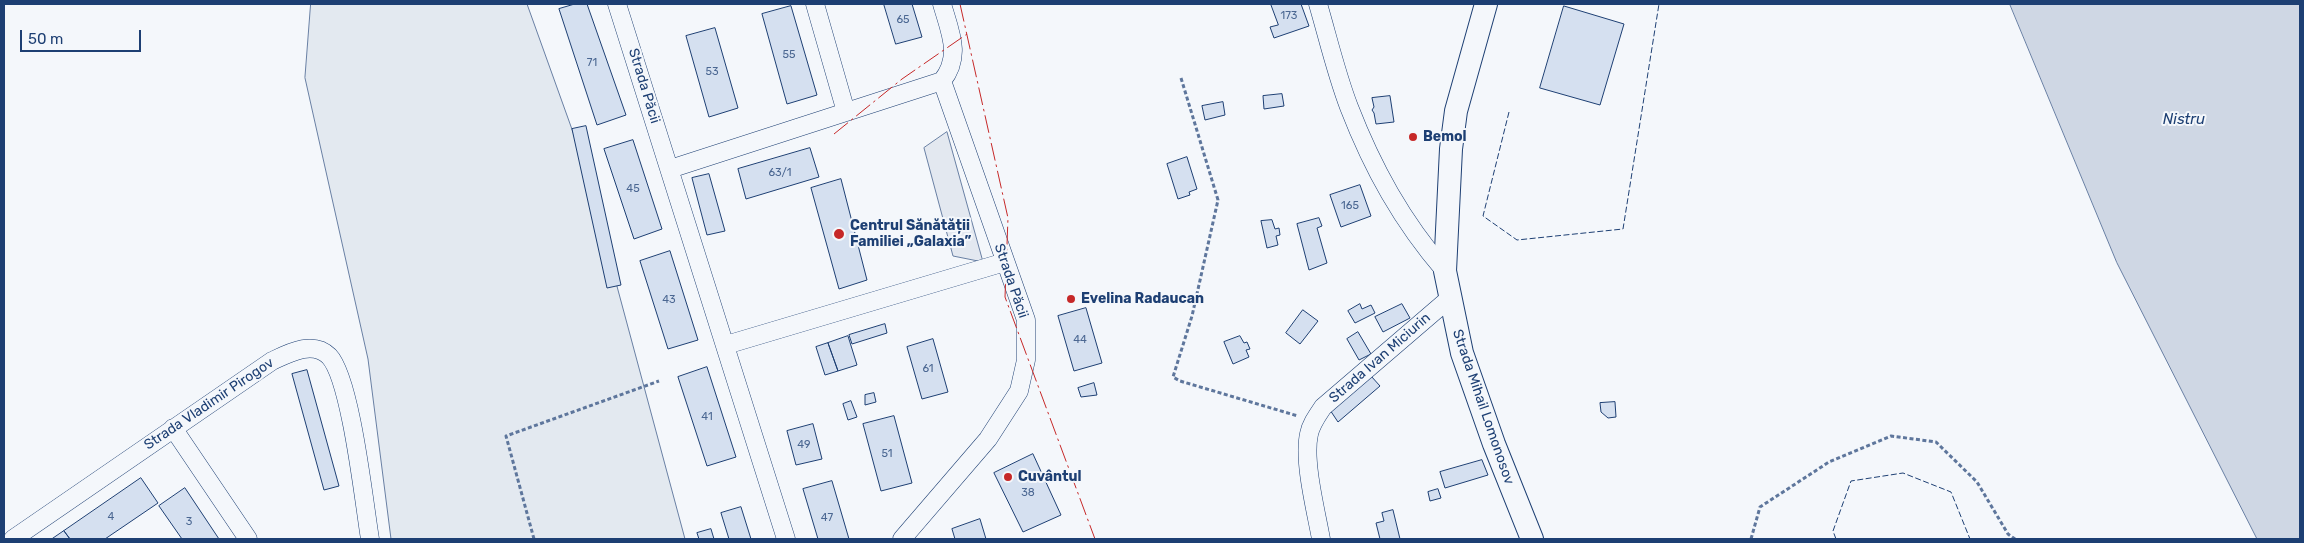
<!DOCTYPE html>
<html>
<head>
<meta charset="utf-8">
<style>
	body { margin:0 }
	#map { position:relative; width:2304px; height:543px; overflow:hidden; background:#f4f7fb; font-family:Rubik,sans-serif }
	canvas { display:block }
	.frame { position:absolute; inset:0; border:5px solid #1d3f73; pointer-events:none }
	.scale { position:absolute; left:20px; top:30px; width:121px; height:22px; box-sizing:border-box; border:2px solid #1d3f73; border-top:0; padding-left:6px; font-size:15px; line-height:18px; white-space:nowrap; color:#1d3f73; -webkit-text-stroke:4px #f4f7fb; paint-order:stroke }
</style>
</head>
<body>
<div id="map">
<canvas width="2304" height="543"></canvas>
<div class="frame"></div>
<div class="scale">50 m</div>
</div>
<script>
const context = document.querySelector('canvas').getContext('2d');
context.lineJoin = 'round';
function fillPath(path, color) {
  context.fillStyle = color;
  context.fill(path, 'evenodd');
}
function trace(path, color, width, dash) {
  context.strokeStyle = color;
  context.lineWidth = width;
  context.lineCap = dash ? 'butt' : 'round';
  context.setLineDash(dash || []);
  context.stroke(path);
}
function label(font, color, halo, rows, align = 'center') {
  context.font = font + ' Rubik,sans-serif';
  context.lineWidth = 4;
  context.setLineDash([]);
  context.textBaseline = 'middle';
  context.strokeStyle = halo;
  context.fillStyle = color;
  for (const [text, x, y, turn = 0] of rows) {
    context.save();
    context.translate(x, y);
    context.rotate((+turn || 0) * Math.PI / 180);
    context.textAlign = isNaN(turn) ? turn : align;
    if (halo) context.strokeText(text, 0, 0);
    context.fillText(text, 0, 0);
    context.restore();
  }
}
const green = new Path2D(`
	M311,4H527L583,160L685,539H391L368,359L305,78Z`);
fillPath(green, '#e3e9f0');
trace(green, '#687fa3', 1);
const parking = new Path2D(`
	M947,132L983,262L953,256L924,148Z`);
fillPath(parking, '#e3e8f0');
trace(parking, '#687fa3', 1);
const water = new Path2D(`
	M2010,4H2300V539H2257L2117,263Z`);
fillPath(water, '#cfd7e4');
trace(water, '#687fa3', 1);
const building = new Path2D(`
	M575,4H587L626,115L597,125L559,9Z
	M884,4H912L922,37L896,44Z
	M1271,4H1301L1309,26L1274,38L1270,27L1278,25Z
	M791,6L817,95L787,104L762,14Z
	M1564,6L1624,24L1600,105L1540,88Z
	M715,28L738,108L709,117L686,36Z
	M1282,94L1284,106L1264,109L1263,96Z
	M1390,96L1394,122L1376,124L1374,113L1372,110L1374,107L1372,98Z
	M1223,102L1225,115L1205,120L1202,106Z
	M586,126L621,285L607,288L572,129Z
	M633,140L662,229L634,239L604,149Z
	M810,148L819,177L746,199L738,169Z
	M1187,157L1197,189L1189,192L1190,195L1178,199L1167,164Z
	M709,174L725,231L707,235L692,178Z
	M841,179L867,280L839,289L811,188Z
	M1360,185L1371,216L1341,227L1330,195Z
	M1319,218L1322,226L1317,228L1327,263L1309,270L1297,224Z
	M1272,220L1275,229L1279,228L1280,235L1276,236L1278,245L1267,248L1261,221Z
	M670,251L698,340L668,349L640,261Z
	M1360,304L1362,309L1371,305L1375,313L1355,323L1348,311Z
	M1402,304L1410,318L1383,332L1375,317Z
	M1086,308L1102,363L1074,371L1058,316Z
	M1303,310L1318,321L1300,344L1286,333Z
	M885,324L887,333L852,344L849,335Z
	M1358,332L1371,354L1359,360L1347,339Z
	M848,336L857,365L838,371L828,343Z
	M1240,336L1244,343L1247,342L1250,349L1246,350L1249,357L1233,364L1224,342Z
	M933,339L948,392L922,399L907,347Z
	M828,343L838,371L825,375L816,347Z
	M707,367L736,457L707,466L678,377Z
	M307,370L339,486L324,490L292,374Z
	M1371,376L1380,386L1338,422L1330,410Z
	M1094,383L1097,395L1081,397L1078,388Z
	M874,393L876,402L865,405V395Z
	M851,401L857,417L848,420L843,404Z
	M1615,402L1616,417L1608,418L1601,412L1600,403Z
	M894,416L912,483L881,491L863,424Z
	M813,424L822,459L796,465L787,431Z
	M1033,454L1061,515L1023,532L994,473Z
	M1482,460L1488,475L1445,488L1440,472Z
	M141,478L158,503L105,539H70L64,531Z
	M832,481L849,539H818L803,489Z
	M185,488L219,539H182L159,506Z
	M1438,489L1441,498L1430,501L1428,492Z
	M741,507L751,539H729L721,513Z
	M1393,510L1400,539H1380L1376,523L1384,521L1382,513Z
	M980,519L986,539H955L952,529Z
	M711,529L714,539H699L697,533Z
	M64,531L70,539H52Z`);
fillPath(building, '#d5e0f0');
trace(building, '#1d3f73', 1);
const minor = new Path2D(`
	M617,4L786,539
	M815,4L846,112
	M1318,4C1328,38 1336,73 1349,107C1373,169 1402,221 1445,271
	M942,81C962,56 950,32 942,4
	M670,169L942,81L1026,320V360L1019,391L988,439L902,539
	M726,345L1005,262
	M173,428L248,539
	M13,539L272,361C289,353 313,340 329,356C351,379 364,503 370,539
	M1321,539C1316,511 1303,461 1309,434C1311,424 1317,416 1323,407L1450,298`);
const major = new Path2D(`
	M1486,4L1456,111L1451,149L1445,271L1462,353L1494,444L1532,539`);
trace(minor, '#1d3f73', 19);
trace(major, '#1d3f73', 24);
trace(new Path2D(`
	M1181,78L1218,200L1192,316L1173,377L1180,381L1298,416
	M534,539L506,436L659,381
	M1751,539L1760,507L1829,462L1891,436L1936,442L1977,482L2008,534L2015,539`), '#5e769c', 3, [4, 2.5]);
trace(minor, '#f4f7fb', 18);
trace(major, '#f4f7fb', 22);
trace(new Path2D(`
	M1509,112L1483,216L1517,240L1623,229L1659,4
	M1836,539L1833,531L1851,481L1903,473L1951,492L1970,539`), '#1d3f73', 1, [6, 2.5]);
trace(new Path2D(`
	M960,4L1008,218L1005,297L1095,539
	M834,134L902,79L967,34`), '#c62828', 1, [18, 4, 2.5, 4]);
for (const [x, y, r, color] of [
	[1413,137,5,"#c62828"],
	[839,234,6,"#c62828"],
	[1071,299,5,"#c62828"],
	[1008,477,5,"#c62828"]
]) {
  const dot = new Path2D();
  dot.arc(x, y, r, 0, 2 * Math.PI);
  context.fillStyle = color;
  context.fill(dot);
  trace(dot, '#f4f7fb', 2);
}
label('11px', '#4b6792', null, [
	["173",1289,16],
	["65",903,20],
	["55",789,55],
	["71",592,63],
	["53",712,72],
	["63/1",780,173],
	["45",633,189],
	["165",1350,206],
	["43",669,300],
	["44",1080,340],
	["61",928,369],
	["41",707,417],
	["49",804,445],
	["51",887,454],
	["38",1028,493],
	["4",111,517],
	["47",827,518],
	["3",189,522]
]);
label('14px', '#1d3f73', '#f4f7fb', [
	["Strada Păcii",644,86,73],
	["Strada Păcii",1011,281,71],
	["Strada Ivan Miciurin",1380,358,-41],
	["Strada Vladimir Pirogov",209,404,-34],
	["Strada Mihail Lomonosov",1483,407,71]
]);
label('bold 14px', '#1d3f73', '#f4f7fb', [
	["Bemol",1423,137],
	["Centrul Sănătății",850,226],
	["Familiei „Galaxia”",850,242],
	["Evelina Radaucan",1081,299],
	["Cuvântul",1018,477]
], 'left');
label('italic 15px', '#1d3f73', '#f4f7fb', [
	["Nistru",2184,120]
]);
</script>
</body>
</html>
